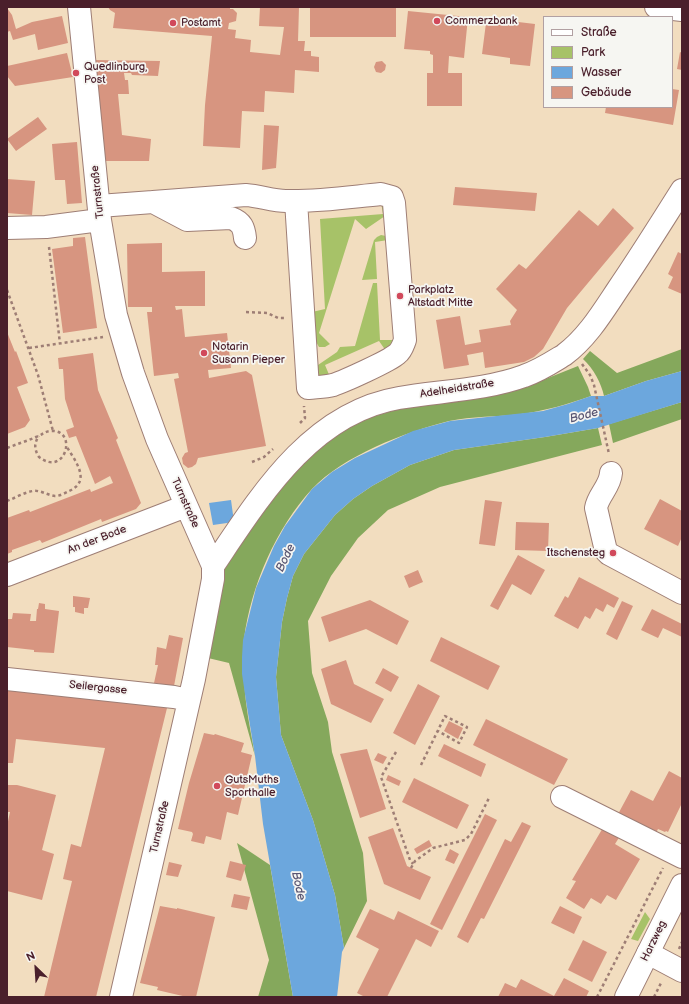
<!DOCTYPE html>
<html>
<head>
<meta charset="utf-8">
<style>
	body { margin:0 }
	#map { position:relative; width:689px; height:1004px; overflow:hidden; background:#f2ddbf; font-family:"Balsamiq Sans",sans-serif }
	canvas { display:block }
	.frame { position:absolute; inset:0; border:8px solid #4a1f2b; pointer-events:none }
	.legend { position:absolute; left:543px; top:16px; width:130px; height:92px; box-sizing:border-box; background:#f6f6f2; border:1px solid #b1a0a2; margin:0; padding:5px 7px; list-style:none; font-size:12px; color:#4a1f2b }
	.legend li { display:flex; align-items:center; gap:8px; height:20px }
	.legend b { width:20px; border:1px solid #b1a0a2 }
	.north { position:absolute; left:16px; top:948px; width:40px; height:40px; -webkit-text-stroke:3px #f6f6f2; paint-order:stroke; rotate:335deg; font-size:11px; font-weight:700; line-height:16px; text-align:center; color:#4a1f2b }
	.north::after { content:''; display:block; margin:auto; width:14px; height:18px; background:#4a1f2b; clip-path:polygon(50% 0,100% 100%,50% 72%,0 100%) }
</style>
</head>
<body>
<div id="map">
<canvas width="689" height="1004"></canvas>
<div class="frame"></div>
<ul class="legend">
<li><b style="height:5px;background:#fff"></b>Straße</li>
<li><b style="height:11px;background:#a7c268"></b>Park</li>
<li><b style="height:11px;background:#6ca7dd"></b>Wasser</li>
<li><b style="height:11px;background:#d79580"></b>Gebäude</li>
</ul>
<div class="north">N</div>
</div>
<script>
const context = document.querySelector('canvas').getContext('2d');
context.lineJoin = 'round';
function fillPath(path, color) {
  context.fillStyle = color;
  context.fill(path, 'evenodd');
}
function trace(path, color, width, dash) {
  context.strokeStyle = color;
  context.lineWidth = width;
  context.lineCap = dash ? 'butt' : 'round';
  context.setLineDash(dash || []);
  context.stroke(path);
}
function label(font, color, halo, rows, align = 'center') {
  context.font = font + ' "Balsamiq Sans",sans-serif';
  context.lineWidth = 3.5;
  context.setLineDash([]);
  context.textBaseline = 'middle';
  context.strokeStyle = halo;
  context.fillStyle = color;
  for (const [text, x, y, turn = 0] of rows) {
    context.save();
    context.translate(x, y);
    context.rotate((+turn || 0) * Math.PI / 180);
    context.textAlign = isNaN(turn) ? turn : align;
    if (halo) context.strokeText(text, 0, 0);
    context.fillText(text, 0, 0);
    context.restore();
  }
}
fillPath(new Path2D(`
	M381,202H384L385,216L366,229L355,219L319,333L330,344L325,347H319L315,340L312,312L325,309L320,219L383,214Z
	M381,235L386,236L388,240L375,242L377,279L362,280L374,240L377,237Z
	M373,283H377L380,340H395L386,351L379,341L325,365L330,377H318L317,367L318,365L337,352L340,347L355,346Z
	M645,912L650,919L638,941L631,939Z`), '#a7c268');
fillPath(new Path2D(`
	M682,349V371L646,381L604,396C601,383 594,369 583,359L590,351L617,373Z
	M578,366L588,387L591,396C568,404 545,411 521,414C497,417 472,416 449,421C405,432 343,456 312,489C276,528 251,586 244,639C243,647 244,657 244,666C245,678 244,690 246,702C248,720 252,738 255,756L229,663L208,658L224,564L290,473L341,431L369,418L385,413L402,408L538,382Z
	M682,402V419L613,443L609,424Z
	M598,428L602,445L440,487L388,510L358,538L331,576L308,621L312,673L328,722L332,752L363,853L367,901L344,948L335,895L313,820L281,735L276,677L282,622L287,598L293,576L304,554L335,515L353,499L372,486L410,465L454,450L545,437Z
	M237,843L270,865L293,997H258L269,960Z`), '#85a85c');
fillPath(new Path2D(`
	M682,371V402L598,428L545,437L454,450L410,465L372,486L353,499L335,515L304,554L293,576L287,598L282,622L276,677L281,735L313,820L335,895L344,948L342,952L337,997H293L263,824L255,756L246,701L242,674V657L243,640L256,588L274,546L285,526L312,489L332,472L355,458L413,431L450,421L543,411L568,404L591,396H604L646,381Z
	M231,500L234,522L213,525L209,503Z`), '#6ca7dd');
fillPath(new Path2D(`
	M108,7H230V9H233L237,13L236,21L229,23L228,29L236,30L235,38L251,40L250,52L280,55L284,27L259,26L260,7H299L298,41H305L304,51H311V56L319,57V72L295,70L294,93L265,91L264,112L242,111L240,148L203,146L205,105L212,36L113,28L115,13L110,10Z
	M310,7H396V37H310Z
	M7,8L12,15L16,29L32,22L62,16L68,43L38,50L35,34L13,40L10,31L7,32Z
	M408,11L468,17L464,58L449,56L448,73H462V106H427V73H433V55L430,54V51L404,49Z
	M493,19L535,24L530,66L510,64V58L482,54L486,23L493,24Z
	M680,52L682,53V70L677,69Z
	M67,53L73,77L15,86L7,76V66Z
	M96,60L160,61L158,76L132,75L131,73H124L125,80H128L129,94H118L122,135L151,139L149,161H104Z
	M382,61L386,65L385,70L381,73L376,72L374,67L376,62Z
	M672,89L679,90L673,125L605,113L606,107H672Z
	M38,117L47,129L16,151L7,139Z
	M264,125L279,126L276,168L262,170Z
	M77,142L82,203L67,204L65,180H55L52,144Z
	M7,179L35,181L32,215L7,213Z
	M455,187L537,193L535,211L453,205Z
	M613,208L634,228L567,308L543,349L534,357L524,362L485,368L483,352L467,355L469,365L444,369L436,320L460,316L465,345L481,342L479,330L511,325L510,321L517,310L496,289L519,264L526,269L579,210L598,226Z
	M85,237L97,328L63,333L52,249L73,246V238Z
	M162,243V272L205,271V306H175L176,310L182,309L185,337L227,333L231,368L208,370L209,378L246,371L252,375L266,446L198,458L196,464L192,467L188,468L183,464L182,458L185,453L188,452L174,379L179,378L178,373L154,376L147,312H152V307H128L127,244Z
	M678,252L682,254V294L668,288L673,277L668,274Z
	M7,332L15,352L16,351L28,383L17,387L30,420L25,427L7,434Z
	M93,353L98,390L118,438L116,440L141,503L136,509L102,522L101,519L42,543L40,540L12,550V552L7,554V518L29,510L30,512L90,489L91,492L113,483L110,476L95,484L76,436L69,438L66,430L74,427L65,399L63,369H59L58,358Z
	M660,499L682,511V537L678,546L644,529Z
	M485,500L502,502L495,546L479,544Z
	M516,522L549,523L548,551L515,550Z
	M518,555L545,570L531,595L512,584L498,610L490,606Z
	M418,570L423,582L409,588L404,576Z
	M579,577L619,598L614,608L607,604L603,612L596,608L590,619L585,616L578,629L554,616L565,596L568,598Z
	M73,596L90,598L88,608H84V614L75,612V607H73Z
	M370,600L409,621L397,645L366,629L329,642L321,617Z
	M622,601L633,606L617,640L606,634Z
	M39,603L45,604V609L59,611L54,653L34,652V650L7,647V619H12L13,613L31,614L30,621H36L37,609H38Z
	M652,609L682,624V637L663,628L658,638L641,630Z
	M169,635L183,638L174,686L154,683L158,665H155L157,647L166,649Z
	M441,637L500,666L488,690L430,661Z
	M346,660L354,684L384,699L371,723L331,704L321,669Z
	M383,668L399,677L391,692L375,683Z
	M418,684L440,696L415,745L393,733Z
	M7,688L168,704L96,997H44L72,881L63,879L71,844L81,847L105,748L16,739L13,763H7Z
	M486,719L568,759L554,785L473,745Z
	M449,721L463,728L458,739L444,731Z
	M204,733L214,735L215,734L244,743L241,752L252,755L238,815L227,812L221,840L206,836L204,844L191,841L193,834L192,832L178,829L189,783Z
	M444,744L486,764L481,777L438,756Z
	M367,749L386,809L360,818L340,754Z
	M378,753L387,757L383,764L374,760Z
	M669,771L682,778V803L668,832L666,831L665,832L658,829L655,835L617,816L631,790L653,801Z
	M388,775L401,781L399,786L386,780Z
	M414,778L469,805L457,829L402,802Z
	M7,785H17L56,795L42,850L54,854L42,900L7,891V826L10,812H7Z
	M485,814L497,820L442,930L430,924Z
	M522,822L531,826L484,919L481,918L468,943L457,937L505,839L511,842Z
	M604,826L620,836L615,844L640,859L616,900L607,895L601,904L591,898L584,909L566,898L576,881L572,880Z
	M393,828L407,866L431,877L420,900L384,884L368,837Z
	M429,840L432,846L417,854L414,849Z
	M450,849L459,854L454,864L445,860Z
	M230,861L246,865L241,881L226,877Z
	M169,862L182,865L178,877L166,875Z
	M234,894L250,897L247,910L231,907Z
	M160,906L177,909V908L215,917L196,997H187L157,990L158,987L140,983Z
	M560,906L582,917L574,934L551,923Z
	M370,909L394,920L398,911L439,931L431,947L416,939L387,997H363V996L357,993L379,949L356,937Z
	M583,940L607,952L592,982L568,970Z
	M564,978L589,991L586,997H498L505,983L516,988L521,979L554,996Z`), '#d79580');
const minor = new Path2D(`
	M79,7L100,220L116,315L133,373L157,439L213,566V579L194,679L121,997
	M656,7L682,10
	M153,202L246,195C260,196 273,201 286,201C318,202 350,197 381,194L392,197L394,203L405,340C403,345 402,350 397,354C389,361 345,381 333,385C325,387 316,387 308,388L296,201
	M99,206L153,202L187,220L231,218C242,222 244,228 245,238
	M7,228L46,227L100,220
	M611,473C610,487 598,495 596,508L606,551L609,554L682,593
	M213,566C259,498 310,413 399,398C440,391 486,390 524,376C539,371 551,363 564,355C587,338 602,313 618,289C640,257 661,223 682,190
	M7,575L186,506
	M7,679L174,697L189,700
	M562,797L682,857
	M648,953L682,971`);
const major = new Path2D(`
	M626,997L682,885`);
trace(minor, '#9e7e75', 24);
trace(major, '#9e7e75', 24);
trace(new Path2D(`
	M49,247L60,344
	M7,290L38,375L53,431
	M246,312L267,313L278,318H284
	M29,348L103,337
	M582,364L590,375L594,385L609,454
	M300,423L305,418L304,406
	M7,448C17,444 27,441 36,437C42,435 45,431 51,431C78,429 66,478 39,457C34,449 34,443 39,436
	M252,462L264,457L273,449
	M7,501C15,498 25,492 33,491C41,490 47,495 55,496C60,496 65,493 69,491C92,481 75,461 67,447
	M396,752L381,777L410,860L413,864
	M421,765L445,716L467,727L459,743L438,731
	M411,868L415,861L433,848L465,840L471,834L489,798
	M679,949L682,942
	M597,997L663,868
	M654,997L662,981`), '#9e7e75', 2.5, [3, 3]);
trace(minor, '#fff', 22);
trace(major, '#fff', 22);
for (const [x, y, r, color] of [
	[437,21,4,"#d1495b"],
	[173,23,4,"#d1495b"],
	[76,73,4,"#d1495b"],
	[400,296,4,"#d1495b"],
	[204,353,4,"#d1495b"],
	[613,553,4,"#d1495b"],
	[217,786,4,"#d1495b"]
]) {
  const dot = new Path2D();
  dot.arc(x, y, r, 0, 2 * Math.PI);
  context.fillStyle = color;
  context.fill(dot);
  trace(dot, '#f6f6f2', 1.5);
}
label('11px', '#4a1f2b', '#f6f6f2', [
	["Commerzbank",445,21],
	["Postamt",181,23],
	["Quedlinburg,",84,67],
	["Post",84,80],
	["Parkplatz",408,290],
	["Altstadt Mitte",408,303],
	["Notarin",212,347],
	["Susann Pieper",212,360],
	["Itschensteg",605,553,"right"],
	["GutsMuths",225,780],
	["Sporthalle",225,793]
], 'left');
label('11px', '#4a1f2b', '#f6f6f2', [
	["Turnstraße",98,192,-96],
	["Adelheidstraße",457,389,-9],
	["Turnstraße",185,503,66],
	["An der Bode",97,540,-21],
	["Seilergasse",98,688,6],
	["Turnstraße",160,827,-77],
	["Harzweg",654,941,-64]
]);
label('italic 12px', '#585572', '#f6f6f2', [
	["Bode",584,416,-14],
	["Bode",286,558,-65],
	["Bode",298,886,78]
]);
</script>
</body>
</html>
